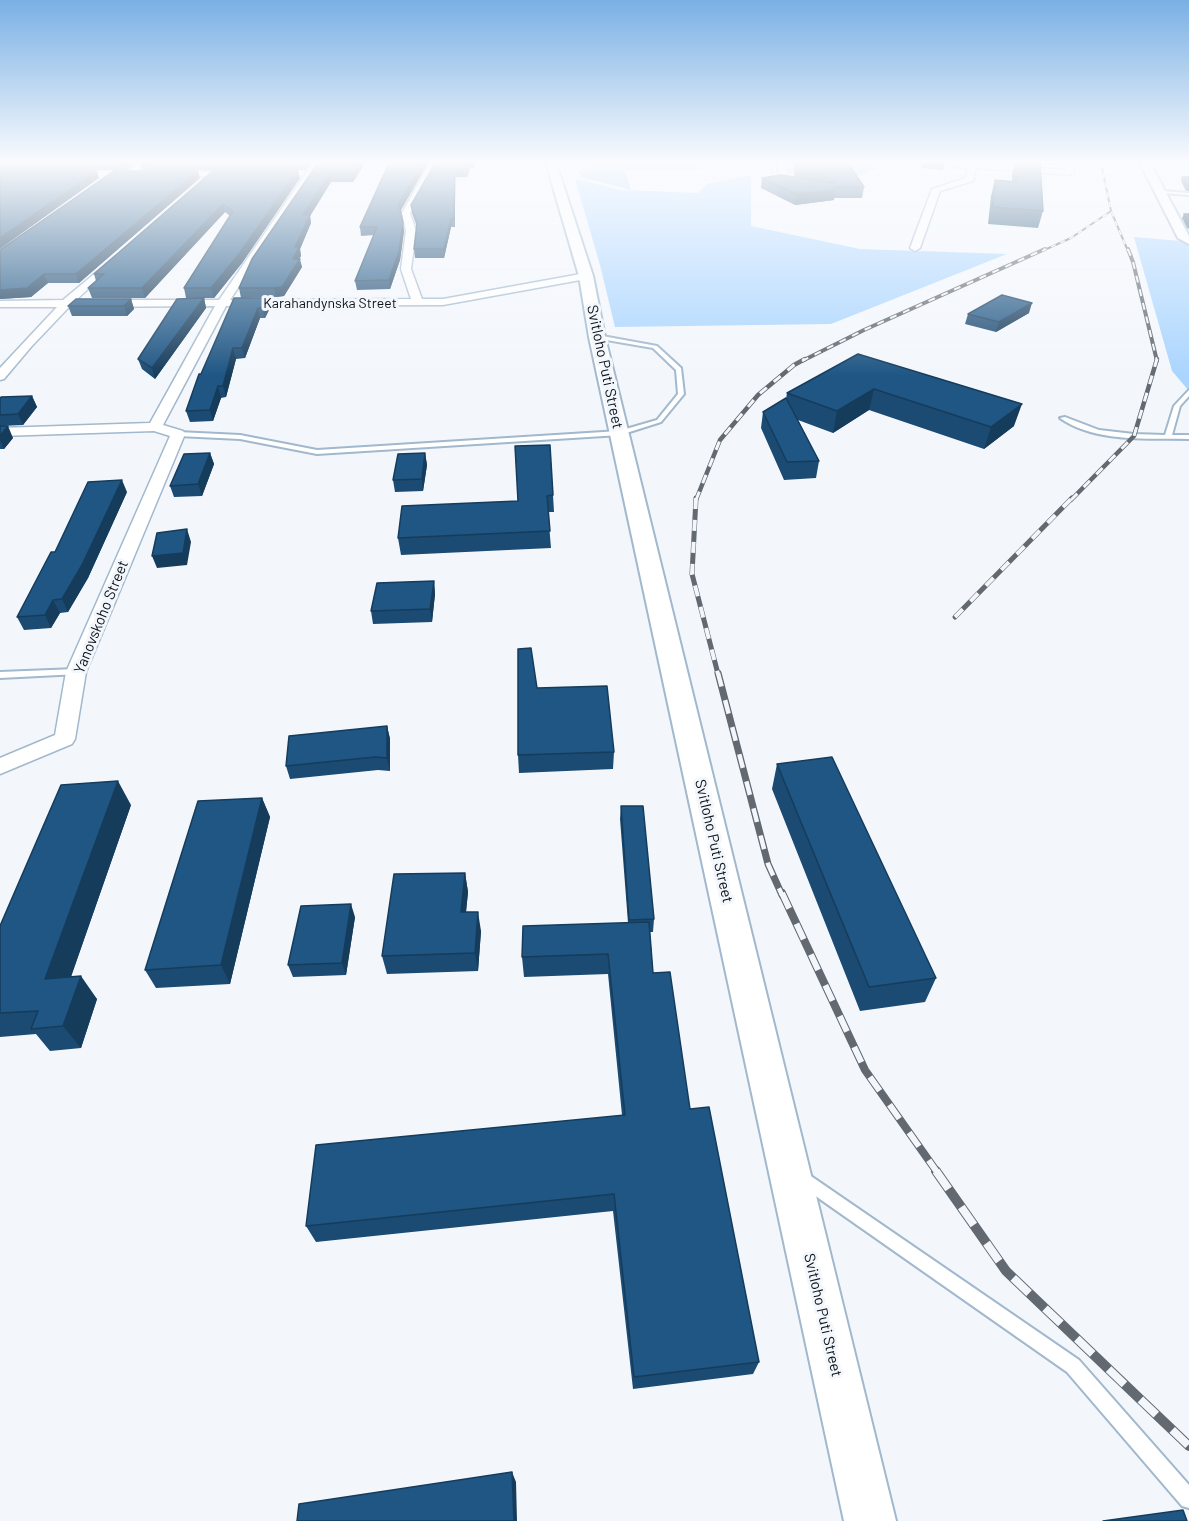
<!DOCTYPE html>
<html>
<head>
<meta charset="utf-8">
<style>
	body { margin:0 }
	canvas { display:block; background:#f3f7fc }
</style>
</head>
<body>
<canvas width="1189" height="1521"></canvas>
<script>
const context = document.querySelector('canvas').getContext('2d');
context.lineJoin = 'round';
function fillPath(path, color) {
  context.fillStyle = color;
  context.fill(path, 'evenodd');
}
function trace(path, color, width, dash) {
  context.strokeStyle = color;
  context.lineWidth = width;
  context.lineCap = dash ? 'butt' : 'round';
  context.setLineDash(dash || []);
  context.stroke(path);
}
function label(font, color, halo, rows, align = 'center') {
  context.font = font + ' Barlow,sans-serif';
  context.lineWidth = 6;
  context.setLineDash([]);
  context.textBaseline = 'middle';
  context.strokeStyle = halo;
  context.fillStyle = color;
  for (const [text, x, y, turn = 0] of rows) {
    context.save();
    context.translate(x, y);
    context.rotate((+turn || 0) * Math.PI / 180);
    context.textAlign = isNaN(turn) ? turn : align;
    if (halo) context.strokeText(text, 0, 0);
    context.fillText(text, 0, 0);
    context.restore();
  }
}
fillPath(new Path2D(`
	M751,175V226L860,249L1007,254L831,324L615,327L600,265L575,179L621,190L698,193L707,184Z
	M1134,237L1181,241L1189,245V391L1172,371Z`), '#aad5fe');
fillPath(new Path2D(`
	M598,163H705L697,170L625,171L631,190L582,177L577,171Z
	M790,163H881C869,184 808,175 786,174Z`), '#9fccf7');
const lane = new Path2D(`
	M771,163H775L778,179L785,183V185L774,180Z
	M1161,191L1189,193V195L1162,193Z
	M597,335L657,346L681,368L684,394L661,422L620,435L317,454L240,439L178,436L175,434L178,432L240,435L317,450L619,431L657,420L678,394L676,370L653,348L595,338L594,337Z
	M1189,390V396L1180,406L1172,435H1189V439C1147,438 1096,443 1060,418L1065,417L1099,430L1134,434L1165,435L1174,406Z
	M76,669L79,670L81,672L79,674L0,678V672Z
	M802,1170L1079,1360L1189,1485V1508L1182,1506L1067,1372L797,1183L794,1178L797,1173Z`);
const street = new Path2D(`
	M139,163H147C129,181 128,171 110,179L106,177L114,172H128Z
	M313,163H321L230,300L411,299L401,269L406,231L402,213L430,163H438L410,213L416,231L411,269L422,299H443L586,273L591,276L586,279L443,305L226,306L163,425L183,431L185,434L86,672L75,739L72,744L0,774V758L55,735L66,672L170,436L154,431L0,436V428L150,423L215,306L69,307L31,347L4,379L0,380V368L57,307H0V301L63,300L116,256L119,257V261L76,300H219Z
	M928,163H977L1066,170L1064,163H1072L1074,173L1070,175L976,168L973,181L940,191L920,248L915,251L910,248L932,189L966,178L968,168Z
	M167,172H237L241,174L237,176H170L166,174Z`);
const secondary = new Path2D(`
	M546,163H556L593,276L605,337L896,1521H844L589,337L579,276Z
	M1140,163H1150L1189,236V244L1178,238Z`);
trace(lane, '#a1b8cd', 4);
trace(street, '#a1b8cd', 3);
trace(secondary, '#a1b8cd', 4);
fillPath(lane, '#fff');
fillPath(street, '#fff');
fillPath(secondary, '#fff');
const railFar6 = new Path2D(`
	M1101,163L1111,211L1128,251
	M1042,251L1071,238L1111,211`);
const railFar5 = new Path2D(`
	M1128,249L1133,262L1157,361
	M802,361L864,330L1045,249`);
const railFar4 = new Path2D(`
	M696,500L720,440L758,395L794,365L805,359
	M1071,500L1134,436L1157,359`);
const railFar3 = new Path2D(`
	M696,498L692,574L718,674
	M955,617L1072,498`);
const railFar2 = new Path2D(`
	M718,673L768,864L782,895`);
const railFar1 = new Path2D(`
	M782,893L865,1070L937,1172`);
const rail = new Path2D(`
	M936,1171L1006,1271L1189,1446`);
trace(railFar6, '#626970', 2);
trace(railFar5, '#626970', 4);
trace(railFar4, '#626970', 4.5);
trace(railFar3, '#626970', 5);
trace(railFar2, '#626970', 7);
trace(railFar1, '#626970', 8);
trace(rail, '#626970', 10);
trace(railFar6, '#f3f7fc', 1.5, [5]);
trace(railFar5, '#f3f7fc', 2, [7]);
trace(railFar4, '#f3f7fc', 3, [9]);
trace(railFar3, '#f3f7fc', 4, [11]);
trace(railFar2, '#f3f7fc', 4.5, [14]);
trace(railFar1, '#f3f7fc', 6, [17]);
trace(rail, '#f3f7fc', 8, [22]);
fillPath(new Path2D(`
	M0,163H135L127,170H0Z
	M140,163H311L306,170H142Z
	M318,163H365L353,182H331L310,216L311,223L300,249L301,256L299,259L302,267L284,296L276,297L241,298L239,288Z
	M428,163L400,211L404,231L400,260L390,289L357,290L355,281L374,235L361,236L360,227Z
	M435,163H475L474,168H470L467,177H455V227H451L444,258H415L414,249L417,227L412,213L411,205Z
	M922,163H945L943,170L921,168Z
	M1012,163H1040L1043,211L1038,228L988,224L991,196L995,180L1012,181V173L1015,164Z
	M795,166L864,187L862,198H834V200L795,205L761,188L762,178L794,177Z
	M214,170L300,178L242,263L214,298H186L184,288L230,216L225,212L145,298H92L88,288L96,281L94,274Z
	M1182,177H1189V191H1186L1181,181Z
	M200,178L79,283H48L31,297L0,299Z
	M1184,214H1189V229L1187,228L1182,218Z
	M204,298L206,308L155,379L142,369L138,359Z
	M234,298H268L270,308L265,318H260L245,358L236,359L226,397L221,398L213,421L190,422L186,411L201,374Z
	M131,299L134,309L127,316H72L68,306Z
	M1029,313L996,332L965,324L968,314Z
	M858,354L1014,426L984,449L869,410L833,433L798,420L819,461L816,478L784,480L761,428L763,412L786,399L787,393Z
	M32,396L37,407L23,425L1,426L13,438L4,449H0V399Z
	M515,446L553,495L554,512H548L551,548L401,555L398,538L518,501Z
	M210,453L214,464L202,496L174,497L170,486Z
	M425,453L427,465L423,491L395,492L393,480Z
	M127,492L88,578L68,612L60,613L51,628L24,630L17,617L55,552Z
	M434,581L435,594L432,622L373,624L371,611Z
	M537,688L614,752L613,769L519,773L518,755Z
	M387,726L390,739V771L378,770L290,779L286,766Z
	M777,764L936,978L925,1002L860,1011L772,789Z
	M262,798L270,817L230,984L156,988L145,970Z
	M131,805L71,977L97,999L81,1048L50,1051L36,1034L0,1037V926Z
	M621,806L654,919L653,932H650L653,973L759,1362L753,1374L633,1389L613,1211L316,1242L306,1226L622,1115L608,974L524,977L522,957L628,923L620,819Z
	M465,873L468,892L466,912L481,931L478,971L387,974L382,956Z
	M355,917L346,975L293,977L288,965Z`), '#1b4a72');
fillPath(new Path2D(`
	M125,163H135L127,170Z
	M304,163H311L306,170Z
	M359,163H365L353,182L352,174Z
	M423,163H428L400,212L399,204Z
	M468,163L470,168L467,177L466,170Z
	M298,170L300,178L242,263L214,298L211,288Z
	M455,170V227L454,219Z
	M97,171L99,178L0,249V238Z
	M198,171L200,178L79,283L76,274Z
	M330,174L331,182L310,216L311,223L300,249L301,256L294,267L293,259L303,215Z
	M836,190L834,200L795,205L796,194Z
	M223,204L225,212L145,298L142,288Z
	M451,219V227L444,258V249Z
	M403,223L404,231L400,260L390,289L389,280Z
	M300,259L302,267L284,296L276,297L274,288Z
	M44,274L48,283L31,297L0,299V290Z
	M204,298L206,308L155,379L152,368Z
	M268,298L270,308L265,318L262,308Z
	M131,299L134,309L127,316L124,306Z
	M1032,303L1029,313L996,332L999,322Z
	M258,308L260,318L245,358L242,348Z
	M233,348L236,359L226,397L223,386Z
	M218,386L221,398L213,421L210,410Z
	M874,389L869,410L833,433L837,411Z
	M32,396L37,407L23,425L18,414Z
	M1022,404L1014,426L984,449L991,427Z
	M8,426L13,438L4,449L0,440V436Z
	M210,453L214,464L202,496L198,484Z
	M425,453L427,465L423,491L422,479Z
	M122,480L127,492L88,578L68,612L62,599Z
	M187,529L191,542L187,565L157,568L152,556Z
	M434,581L435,594L432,622L430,609Z
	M53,600L60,613L51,628L45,615Z
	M387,726L390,739V771L387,758Z
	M118,781L131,805L62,1002L45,979Z
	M262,798L270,817L230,984L221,965Z
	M465,873L468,892L464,931L461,912Z
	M351,904L355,917L346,975L342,963Z
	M478,912L481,931L478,971L475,953Z
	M81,976L97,999L81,1048L63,1026Z
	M512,1472L516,1482L517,1521H514Z`), '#163c5c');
const building = new Path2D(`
	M318,163H359L352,174H330L303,215H310L295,247H299L293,259H300L282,287L274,288H239L252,259Z
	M389,163H423L399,204L403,223L399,251L389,280L355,281L377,227H360Z
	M435,163H468L466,170H455L454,219H451L444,249H414L417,223L411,205Z
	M797,163H848L864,187H833L836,190L796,194L762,178L781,175L834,183L835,181L827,177L795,172V166Z
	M922,163H945L944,166L922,164Z
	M1016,163H1040L1043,211L993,207L995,180L1016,182Z
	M214,170H298L239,254L211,288H184L233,211L223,204L142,288H88L104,274H94Z
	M0,171H97L0,238Z
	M114,171H198L76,274H44L27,288L0,290V250Z
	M1182,177H1189V187L1188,186Z
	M1184,214H1189V224Z
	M1002,295L1032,303L999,322L968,314Z
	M204,298L152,368L138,359L177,299Z
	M234,298H268L262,308H258L242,348H233L223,386H218L210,410L186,411L199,374H201Z
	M76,299H131L124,306H68Z
	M858,354L1022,404L991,427L874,389L837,411L787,393Z
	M32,396L18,414L0,415V399L1,397Z
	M786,398L819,461L787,462L763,412Z
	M0,426H8L0,436Z
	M550,445L553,495L547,496L550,531L398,538L402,506L518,501L515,446Z
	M210,453L198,484L170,486L184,454Z
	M425,453L422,479L393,480L398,454Z
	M122,480L82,565L62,599L53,600L45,615L17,617L51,552H55L88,482Z
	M187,529L183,553L152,556L157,533Z
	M434,581L430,609L371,611L377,583Z
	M531,648L537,688L607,686L614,752L518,755V649Z
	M387,726V758L375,757L286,766L289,736Z
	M832,757L936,978L869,987L777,764Z
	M118,781L45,979L81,976L63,1026L31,1029L38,1011L0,1013V926L61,785Z
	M262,798L221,965L145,970L198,801Z
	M621,806H643L654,919L629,920Z
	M465,873L461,912H478L475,953L382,956L394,874Z
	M351,904L342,963L288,965L301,906Z
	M649,922L653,973L670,972L690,1109L709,1107L759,1362L634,1377L614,1194L306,1226L316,1145L625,1115L608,954L522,957L523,926Z
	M512,1472L514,1521H297L299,1504Z
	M1183,1510L1187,1521H1103Z`);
fillPath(building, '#1f5684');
trace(building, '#163c5c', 1.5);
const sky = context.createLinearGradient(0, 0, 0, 376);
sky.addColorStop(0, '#79b0e4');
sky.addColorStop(0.43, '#fafbfe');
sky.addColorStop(1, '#fafbfe00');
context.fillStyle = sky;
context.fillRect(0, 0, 1189, 376);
label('14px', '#0a121a', '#f3f7fc', [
	["Karahandynska Street",330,303]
]);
label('15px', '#0a121a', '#f3f7fc', [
	["Svitloho Puti Street",605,367,78],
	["Yanovskoho Street",101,617,-68],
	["Svitloho Puti Street",714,841,77],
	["Svitloho Puti Street",823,1315,77]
]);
</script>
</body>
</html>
